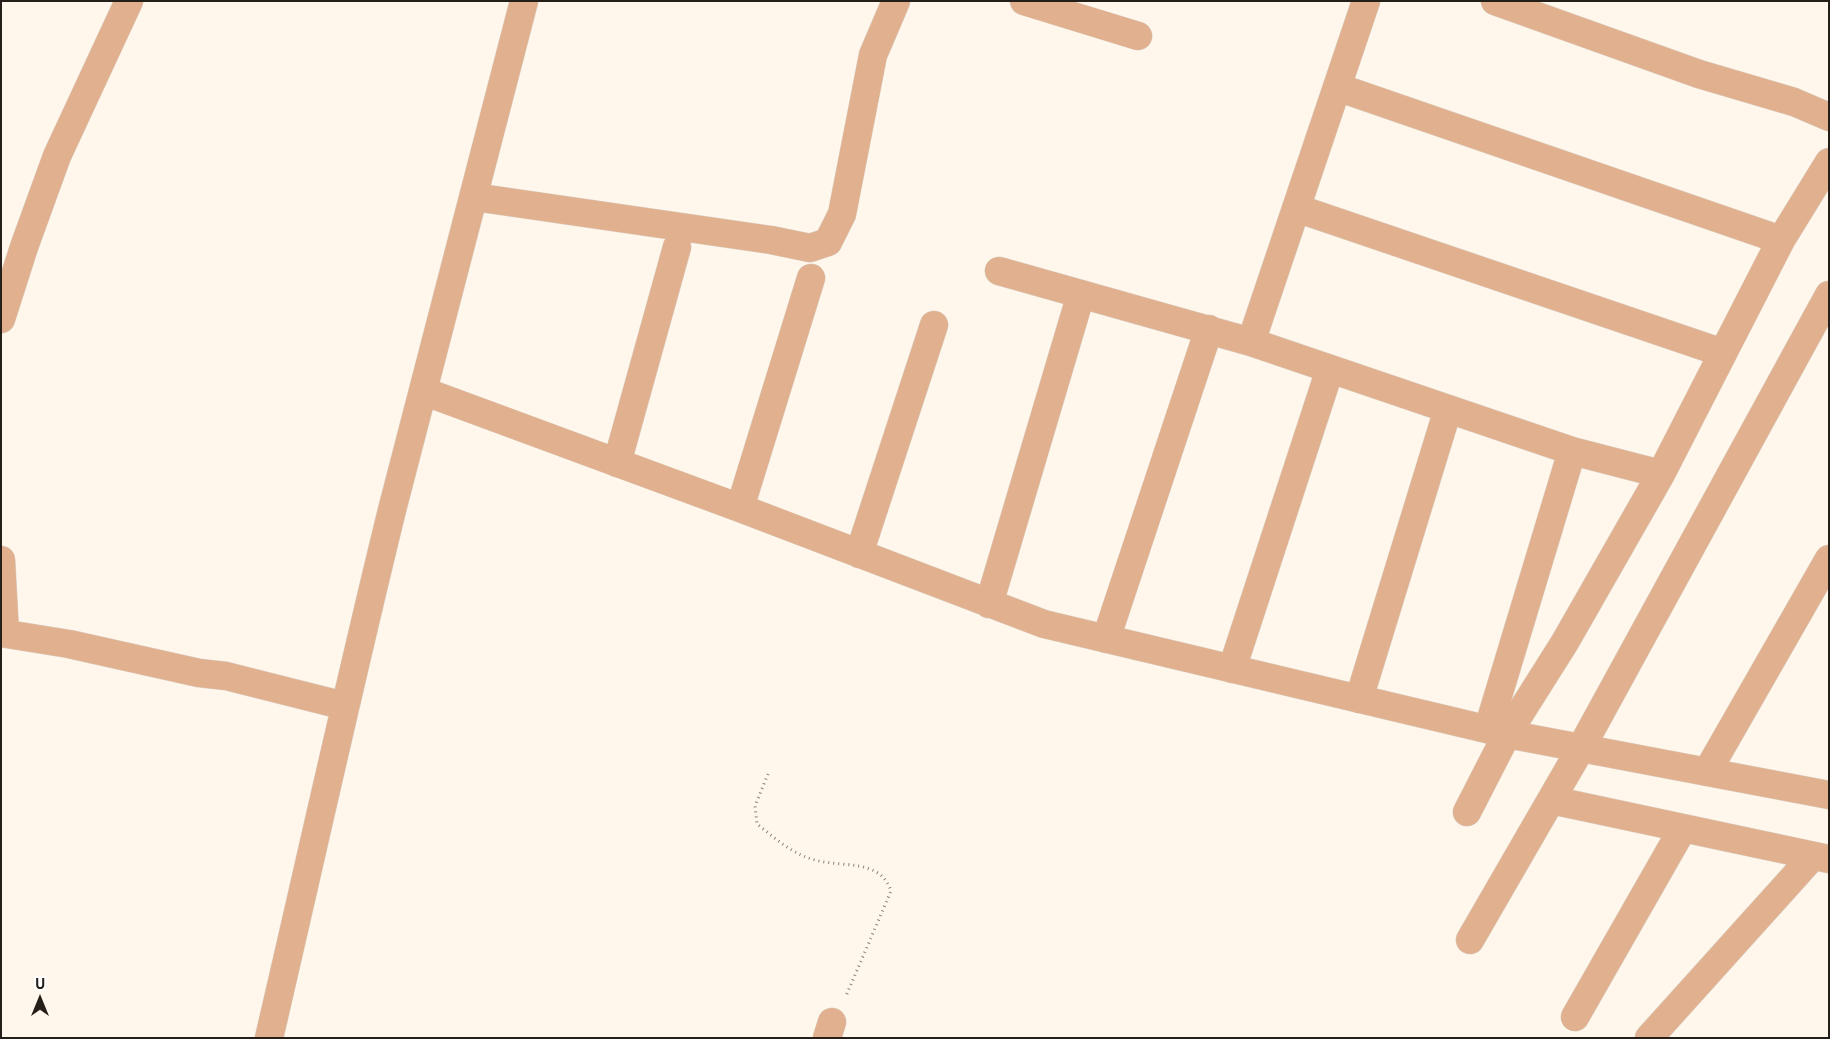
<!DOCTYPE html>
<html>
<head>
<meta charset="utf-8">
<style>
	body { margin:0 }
	#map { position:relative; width:1830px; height:1039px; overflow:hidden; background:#fff6ec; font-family:"Public Sans",sans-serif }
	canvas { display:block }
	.frame { position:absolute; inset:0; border:2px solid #241f19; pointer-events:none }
	.north { position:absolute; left:15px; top:974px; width:50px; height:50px; -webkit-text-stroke:4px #fff; paint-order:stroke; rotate:0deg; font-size:14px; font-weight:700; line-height:20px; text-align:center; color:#241f19 }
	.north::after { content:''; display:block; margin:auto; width:18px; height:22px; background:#241f19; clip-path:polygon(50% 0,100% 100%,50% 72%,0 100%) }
</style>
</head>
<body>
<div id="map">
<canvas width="1830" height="1039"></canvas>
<div class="frame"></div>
<div class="north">U</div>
</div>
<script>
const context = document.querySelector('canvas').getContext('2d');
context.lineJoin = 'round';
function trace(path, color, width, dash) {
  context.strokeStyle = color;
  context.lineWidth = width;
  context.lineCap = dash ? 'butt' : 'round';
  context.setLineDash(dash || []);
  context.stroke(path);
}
const minor = new Path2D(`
	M1024,1L1138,36
	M1495,1L1699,74L1794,102L1829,117
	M1337,87L1781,240
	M474,197L771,240L810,248L828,242L842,214L873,55L896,1
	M1296,208L1723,353
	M999,271L1251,342L1572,451L1661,474
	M1,319L24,247L57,156L129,1
	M1251,342L1366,1
	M423,391L740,508L1044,624L1507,734L1829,795
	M617,463L677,247
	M740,508L811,278
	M859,554L934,325
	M1,560L5,633
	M989,604L1081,294
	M1,633L69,644L199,673L226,676L345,706
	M1106,639L1209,329
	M1232,669L1330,369
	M1359,699L1448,409
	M1488,729L1572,451
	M1707,772L1829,559
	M1551,800L1829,859
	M1467,812L1507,734L1565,642L1661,474L1781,240L1829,162
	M1470,940L1581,748L1829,295
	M1575,1017L1683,828
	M269,1038C310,862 349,685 392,510C435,340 481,171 524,1
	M827,1038L832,1022
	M1649,1038L1813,856`);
trace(minor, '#dcd4ca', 29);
trace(new Path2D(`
	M768,774L755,806L757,824C776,839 792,854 815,860C843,868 880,858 891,891L846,996`), '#8a837b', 3, [1, 4]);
trace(minor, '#e1b18f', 28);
</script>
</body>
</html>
